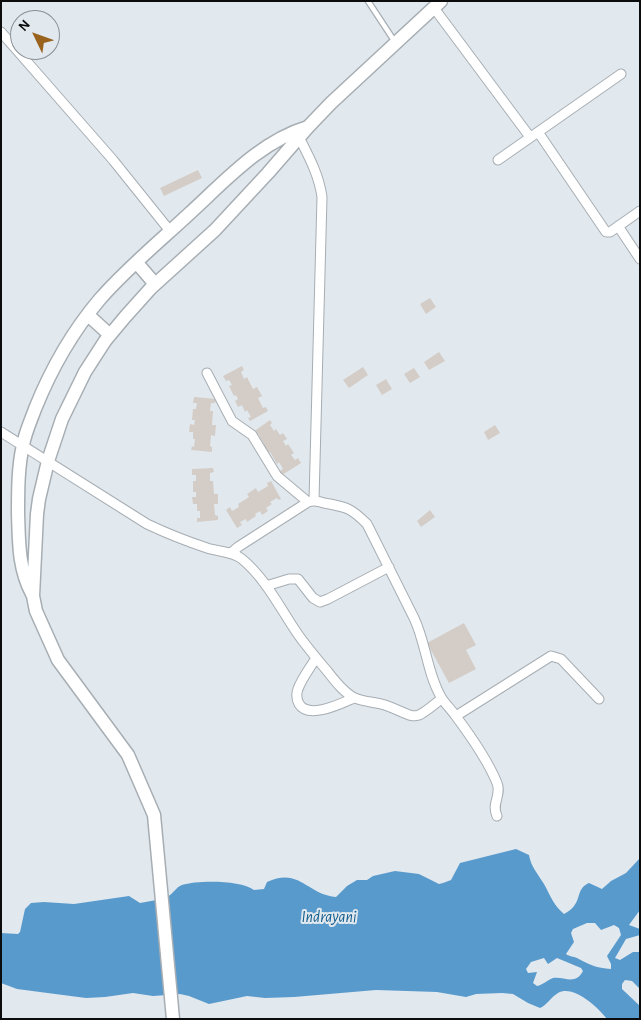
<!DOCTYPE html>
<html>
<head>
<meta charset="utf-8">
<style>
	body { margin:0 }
	#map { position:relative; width:641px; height:1020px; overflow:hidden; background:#e1e8ee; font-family:"Alegreya Sans",sans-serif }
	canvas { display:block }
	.frame { position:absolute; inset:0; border:2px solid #0a0c0e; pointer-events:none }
	.north { position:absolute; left:10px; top:10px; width:50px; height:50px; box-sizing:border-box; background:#e1e8ee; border:1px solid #8b9094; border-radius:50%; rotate:312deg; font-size:14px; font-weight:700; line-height:20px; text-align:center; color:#0a0c0e }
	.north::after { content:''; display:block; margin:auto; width:18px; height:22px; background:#99621d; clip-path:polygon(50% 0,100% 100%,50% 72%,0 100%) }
</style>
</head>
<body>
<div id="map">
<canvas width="641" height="1020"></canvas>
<div class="frame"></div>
<div class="north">N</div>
</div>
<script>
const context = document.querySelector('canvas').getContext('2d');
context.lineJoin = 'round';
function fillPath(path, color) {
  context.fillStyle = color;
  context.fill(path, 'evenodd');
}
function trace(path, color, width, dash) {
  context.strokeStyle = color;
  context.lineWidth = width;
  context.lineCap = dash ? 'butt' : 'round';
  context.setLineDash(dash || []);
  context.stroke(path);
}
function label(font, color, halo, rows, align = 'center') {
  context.font = font + ' "Alegreya Sans",sans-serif';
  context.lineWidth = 4;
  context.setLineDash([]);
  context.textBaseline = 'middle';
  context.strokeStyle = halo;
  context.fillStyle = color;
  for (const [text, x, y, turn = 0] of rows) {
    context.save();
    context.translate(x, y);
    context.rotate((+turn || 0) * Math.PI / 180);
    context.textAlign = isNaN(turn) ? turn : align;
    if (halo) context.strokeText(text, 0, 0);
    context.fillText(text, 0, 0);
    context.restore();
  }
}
fillPath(new Path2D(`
	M516,849L529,855C531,867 538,874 544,884C550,895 554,906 564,914C584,904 574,889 589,883L602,889L611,881L626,873L640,858V910L629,925L640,929V935L626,939L615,958L620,960L633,952H640V989L632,981L625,980L622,984V989L640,1006V1019H607C598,1007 573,984 558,993C551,997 547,1005 540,1008L528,1003L513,994L502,993L476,994L466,997L437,992L376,990L294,997L265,998L247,996L209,1004L189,996L180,994L153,996L133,993L105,997L86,998L17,989L1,983V933L18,934L20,932L25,909L31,903L44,902L74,904L129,896L140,903C149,901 159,900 167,897C173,894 176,887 182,885C198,880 241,880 254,890L264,889L267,882C300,867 307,895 336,897L347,886L357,880H367L373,876L395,871L419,874L439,884L443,883L451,880L460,863ZM587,923H595L601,930L614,925L619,928L621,935L607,956L611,964V969C596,968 590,965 577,958C573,956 570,957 566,954L574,942L571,933L573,929ZM544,958L548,964L557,958L581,968L583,971C575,986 564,976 553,978C547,980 543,985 537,986L533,983L537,972L528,973L526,969L531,962Z`), '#599acd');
fillPath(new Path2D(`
	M198,170L202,178L164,196L160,188Z
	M430,298L436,307L426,314L420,304Z
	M439,352L445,361L429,370L424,362Z
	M242,366L244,370L241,372L244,379L247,377L253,389L257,387L262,396L258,398L263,408L266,407L268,411L250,421L248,418L251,417L247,410L245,412L242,405L238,407L235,401L238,399L236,395L234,396L229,386L232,385L229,380L226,381L223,376Z
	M363,367L368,375L349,388L343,380Z
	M414,368L420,377L410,383L404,374Z
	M386,379L392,389L382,395L376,385Z
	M194,397L216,399L215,403H211L210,411H213L212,425H216L215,436L211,435L210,446L212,447V452L191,450L192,446L194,447L195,439H193V432H189L190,424L194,425L195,420H192L193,409H196L197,403H193Z
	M270,420L272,423L270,425L274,431L276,429L280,435L283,433L287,439L283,441L286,446L288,444L294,453L291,455L295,460L298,458L301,463L282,475L280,471L283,469L279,462L277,464L270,452L266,455L260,446L264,444L258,434L255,435L253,432Z
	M495,425L500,433L488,440L484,432Z
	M213,468L214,472L210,473V481H213L214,494H218V504H214L215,515L218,516V520L197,522V518H200V511H197V504H193L192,497H196V492H193V481H196V475H192V469Z
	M271,481L281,499L278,500L277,498L270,502L272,504L266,508L268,511L262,515L260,511L255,514L256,516L247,522L246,519L240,522L242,525L237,528L226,510L230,507L232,511L239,507L238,504L249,497L247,494L256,488L258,492L268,486L267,483Z
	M430,510L435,517L421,527L417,521Z
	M464,623L476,645L466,650L476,669L449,683L427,643Z`), '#d4cdc7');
const lane = new Path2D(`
	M368,1L395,42`);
const street = new Path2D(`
	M434,8L530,137
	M1,32L113,160L170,231
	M538,132L606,232H610L640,211
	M299,137C309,157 319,175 322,197L314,500
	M498,160L621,74
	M618,226L640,259
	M207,373L232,421L252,435L277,476L308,502
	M1,432L147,524C166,533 186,541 207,548C219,552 232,551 242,559C266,579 280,608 297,633C306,646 317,659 328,672C335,681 344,693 355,698C364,702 375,702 385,705C418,717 411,724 441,699
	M231,553L238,547L308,502C314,500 318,501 324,503C347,507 351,508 367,524L414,618C426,643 427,673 441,697C445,704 451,709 455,715C470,735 488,761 497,783C502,795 491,803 497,816
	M266,586L289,579H298L313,598L320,602L328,599L389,567
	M316,658C310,668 302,678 298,689C296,694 297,700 299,704C309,720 342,703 354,698
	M456,716L551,656L561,659L599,699`);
const secondary = new Path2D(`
	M137,263L155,284
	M88,315L110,335
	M32,594C18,568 19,541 18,513C18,491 18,467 23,445C25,433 31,420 35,409C51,369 72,332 100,299C127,268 160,241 190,213C226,180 261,141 308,127
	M173,1019L154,815L128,755L58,660L36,611L33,596L37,514L39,499L48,461L62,419L85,372L105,341L125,317L151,288L215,230L268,173L308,127L331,103L441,1`);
trace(lane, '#a7aeb3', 7);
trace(street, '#a7aeb3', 11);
trace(secondary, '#a7aeb3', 15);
trace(lane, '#fff', 4.5);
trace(street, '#fff', 9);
trace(secondary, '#fff', 12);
label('italic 16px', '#115c8d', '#e1e8ee', [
	["Indrayani",329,917]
]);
</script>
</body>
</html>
